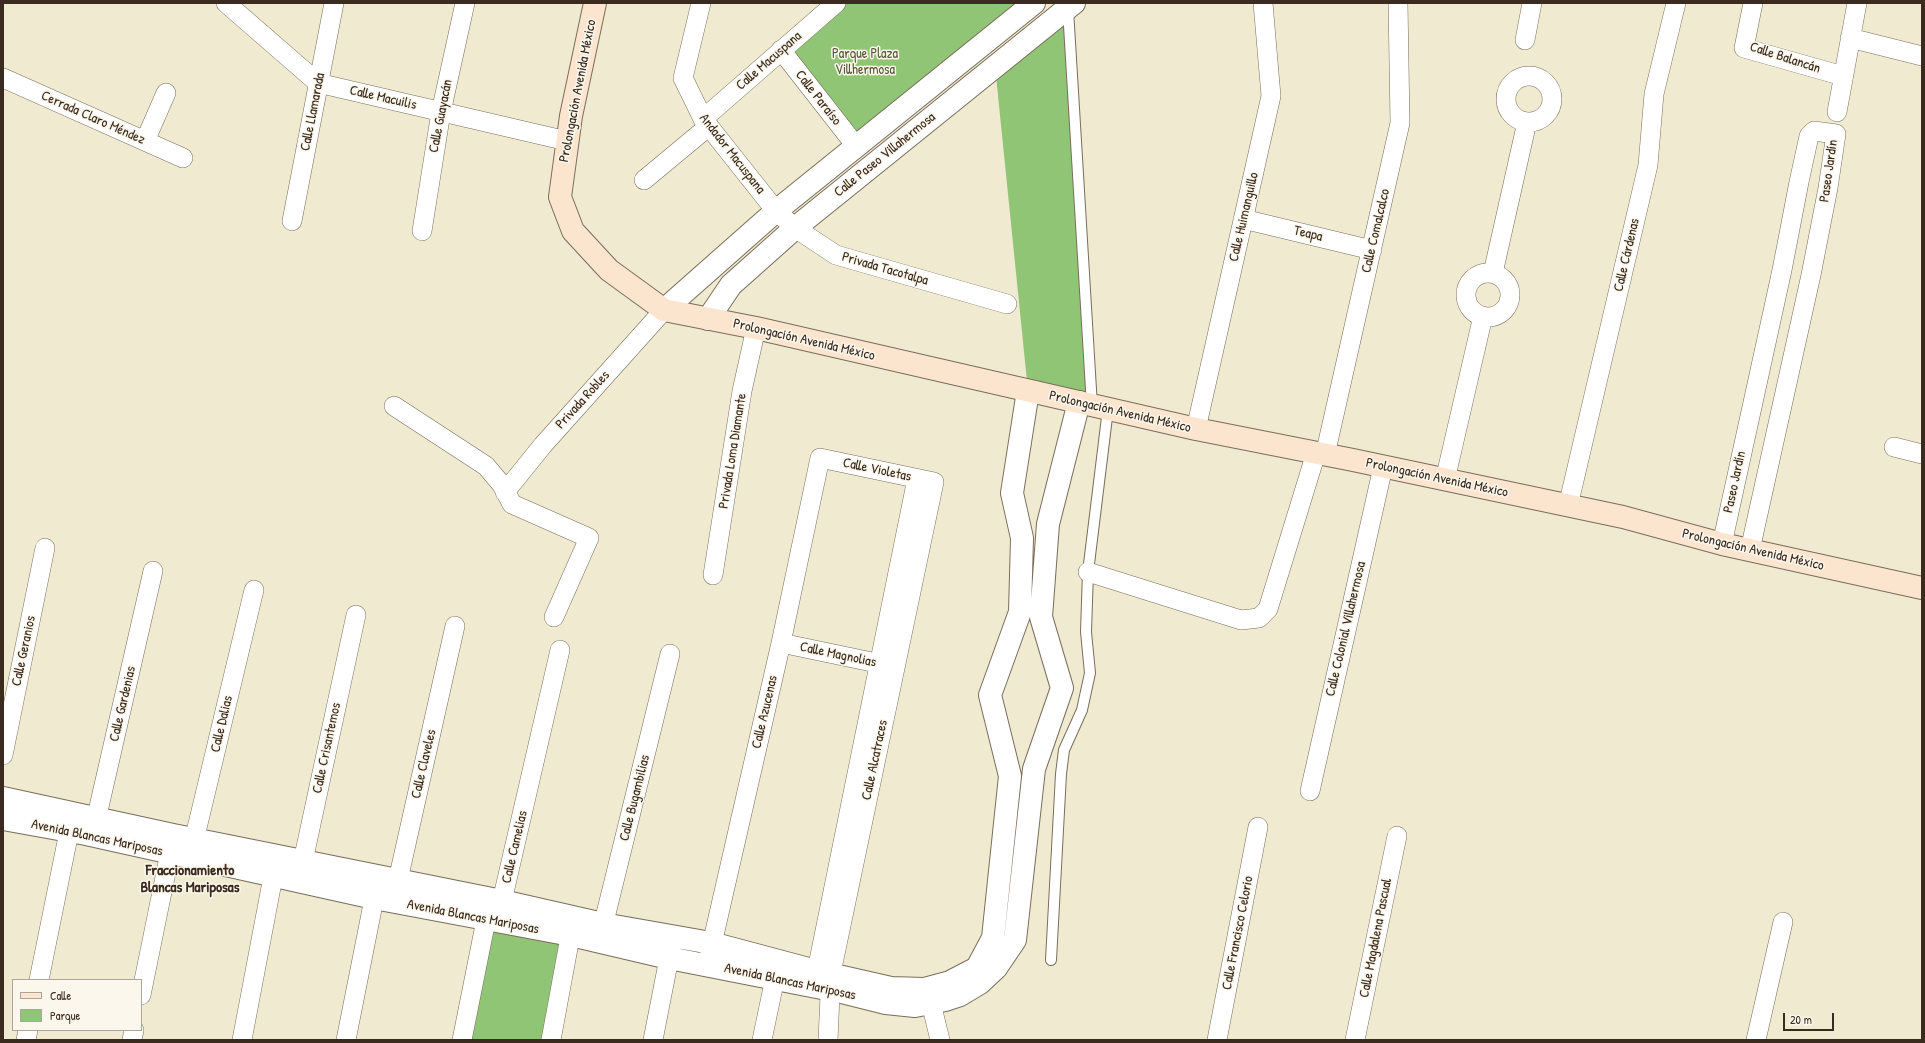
<!DOCTYPE html>
<html>
<head>
<meta charset="utf-8">
<style>
	body { margin:0 }
	#map { position:relative; width:1925px; height:1043px; overflow:hidden; background:#efead0; font-family:"Patrick Hand",sans-serif }
	canvas { display:block }
	.frame { position:absolute; inset:0; border:4px solid #3b2a1e; pointer-events:none }
	.legend { position:absolute; left:12px; top:979px; width:130px; height:52px; box-sizing:border-box; background:#fbf7ec; border:1px solid #aea59a; margin:0; padding:5px 7px; list-style:none; font-size:12px; color:#3b2a1e }
	.legend li { display:flex; align-items:center; gap:8px; height:20px }
	.legend b { width:20px; border:1px solid #aea59a }
	.scale { position:absolute; left:1783px; top:1013px; width:51px; height:18px; box-sizing:border-box; border:2px solid #3b2a1e; border-top:0; padding-left:5px; font-size:12px; line-height:14px; white-space:nowrap; color:#3b2a1e; -webkit-text-stroke:3px #fbf7ec; paint-order:stroke }
</style>
</head>
<body>
<div id="map">
<canvas width="1925" height="1043"></canvas>
<div class="frame"></div>
<ul class="legend">
<li><b style="height:5px;background:#fbe5cf"></b>Calle</li>
<li><b style="height:11px;background:#91c576"></b>Parque</li>
</ul>
<div class="scale">20 m</div>
</div>
<script>
const context = document.querySelector('canvas').getContext('2d');
context.lineJoin = 'round';
function fillPath(path, color) {
  context.fillStyle = color;
  context.fill(path, 'evenodd');
}
function trace(path, color, width, dash) {
  context.strokeStyle = color;
  context.lineWidth = width;
  context.lineCap = dash ? 'butt' : 'round';
  context.setLineDash(dash || []);
  context.stroke(path);
}
function label(font, color, halo, rows, align = 'center') {
  context.font = font + ' "Patrick Hand",sans-serif';
  context.lineWidth = 3;
  context.setLineDash([]);
  context.textBaseline = 'middle';
  context.strokeStyle = halo;
  context.fillStyle = color;
  for (const [text, x, y, turn = 0] of rows) {
    context.save();
    context.translate(x, y);
    context.rotate((+turn || 0) * Math.PI / 180);
    context.textAlign = isNaN(turn) ? turn : align;
    if (halo) context.strokeText(text, 0, 0);
    context.fillText(text, 0, 0);
    context.restore();
  }
}
fillPath(new Path2D(`
	M836,3H1034L856,146L781,50Z
	M1068,7L1092,406L1028,391L995,66Z
	M486,920L568,935L546,1040H462Z`), '#91c576');
const service = new Path2D(`
	M1068,9L1092,406
	M1051,960L1061,774L1064,750L1082,710L1090,673L1086,632L1088,572L1108,409`);
const minor = new Path2D(`
	M226,3L318,83L567,141
	M701,3L683,78L703,119L776,211L795,228L836,255L1007,304
	M1753,3L1744,48L1843,76
	M1850,38L1922,56
	M1525,40L1532,3
	M781,50L856,146
	M1506 99a23 23 0 1 1 46 0a23 23 0 1 1-46 0Z
	M3,78L183,158
	M1837,112L1857,3
	M703,119L836,3
	M145,141L166,93
	M644,180L709,126
	M1243,219L1372,250
	M292,221L334,3
	M422,231L441,112L465,3
	M1493,273L1527,122
	M1466 295a22 22 0 1 1 44 0a22 22 0 1 1-44 0Z
	M394,406L486,466L502,485L512,504L589,538L554,617
	M1196,429L1271,96L1263,3
	M1894,447L1922,454
	M1325,455L1400,123L1398,3
	M1445,480L1483,316
	M505,492L543,445L664,310
	M1568,506L1648,165L1654,94L1676,3
	M1722,544L1782,270L1799,182L1809,136L1814,131L1836,134L1828,188L1811,275L1750,550
	M1088,572L1241,620L1259,618L1268,609L1316,453
	M713,575L742,391L756,328
	M781,643L891,666
	M3,755L45,548
	M1310,791L1383,467
	M93,833L153,571
	M191,853L254,590
	M300,875L356,615
	M393,894L398,880L455,626
	M600,938L670,654
	M709,957L781,643L820,458L934,482L831,973L828,1040
	M39,980L72,817
	M814,985L917,479
	M141,995L173,838
	M931,1003L940,1040
	M26,1040L28,1030
	M132,1040L134,1030
	M242,1040L276,861
	M346,1040L377,884
	M462,1040L486,920L502,901L560,650
	M551,1040L573,921
	M653,1040L672,943
	M762,1040L775,978
	M1217,1040L1258,827
	M1355,1040L1397,836
	M1756,1040L1783,922`);
const tertiary = new Path2D(`
	M664,310L776,211L1034,3
	M708,319L731,285L795,228L1074,3
	M3,798L173,835L502,901L603,924L711,943L816,971L891,988L924,989L950,982L977,968L993,938L1010,776L990,695L1020,612L1022,538L1012,493L1028,391
	M3,819L86,834L374,898L571,935L669,958L842,992L886,1003L915,1006L945,1000L960,995L980,983L996,968L1015,940L1034,769L1062,688L1041,617L1048,524L1079,402`);
const secondary = new Path2D(`
	M595,3L571,116L560,197L573,231L609,270L664,310L756,328L1196,429L1353,460L1623,517L1722,544L1922,588`);
trace(service, '#7a6d5c', 12);
trace(minor, '#7a6d5c', 20);
trace(tertiary, '#7a6d5c', 24);
trace(secondary, '#7a6d5c', 24);
trace(service, '#fff', 10);
trace(minor, '#fff', 19);
trace(tertiary, '#fff', 22);
trace(secondary, '#fbe5cf', 22);
label('14px', '#555838', '#fbf7ec', [
	["Parque Plaza",865,54],
	["Villhermosa",865,70]
]);
label('14px', '#3b2a1e', '#fbf7ec', [
	["Calle Balancán",1785,58,18],
	["Calle Macuspana",769,61,-41],
	["Prolongación Avenida México",578,91,-79],
	["Calle Macuilis",383,98,13],
	["Calle Paraíso",818,98,52],
	["Calle Llamarada",313,112,-79],
	["Calle Guayacán",441,116,-79],
	["Cerrada Claro Méndez",93,118,24],
	["Andador Macuspana",732,154,52],
	["Calle Paseo Villahermosa",885,155,-39],
	["Paseo Jardín",1829,171,-82],
	["Calle Huimanguillo",1244,217,-77],
	["Calle Comalcalco",1376,231,-77],
	["Teapa",1308,234,13],
	["Calle Cárdenas",1627,255,-77],
	["Privada Tacotalpa",885,269,16],
	["Prolongación Avenida México",804,340,13],
	["Privada Robles",583,400,-48],
	["Prolongación Avenida México",1120,412,13],
	["Privada Loma Diamante",733,451,-81],
	["Calle Violetas",877,470,12],
	["Prolongación Avenida México",1437,478,12],
	["Paseo Jardín",1735,482,-78],
	["Prolongación Avenida México",1753,550,13],
	["Calle Colonial Villahermosa",1346,629,-77],
	["Calle Geranios",24,651,-78],
	["Calle Magnolias",838,655,12],
	["Calle Gardenias",123,704,-77],
	["Calle Azucenas",765,712,-77],
	["Calle Dalias",222,724,-77],
	["Calle Crisantemos",327,748,-78],
	["Calle Alcatraces",875,760,-78],
	["Calle Claveles",424,764,-77],
	["Calle Bugambilias",635,798,-76],
	["Avenida Blancas Mariposas",97,838,12],
	["Calle Camelias",515,847,-77],
	["Avenida Blancas Mariposas",473,917,11],
	["Calle Francisco Celorio",1238,933,-79],
	["Calle Magdalena Pascual",1376,938,-79],
	["Avenida Blancas Mariposas",790,982,12]
]);
label('bold 15px', '#3b2a1e', '#fbf7ec', [
	["Fraccionamiento",190,871],
	["Blancas Mariposas",190,888]
]);
</script>
</body>
</html>
